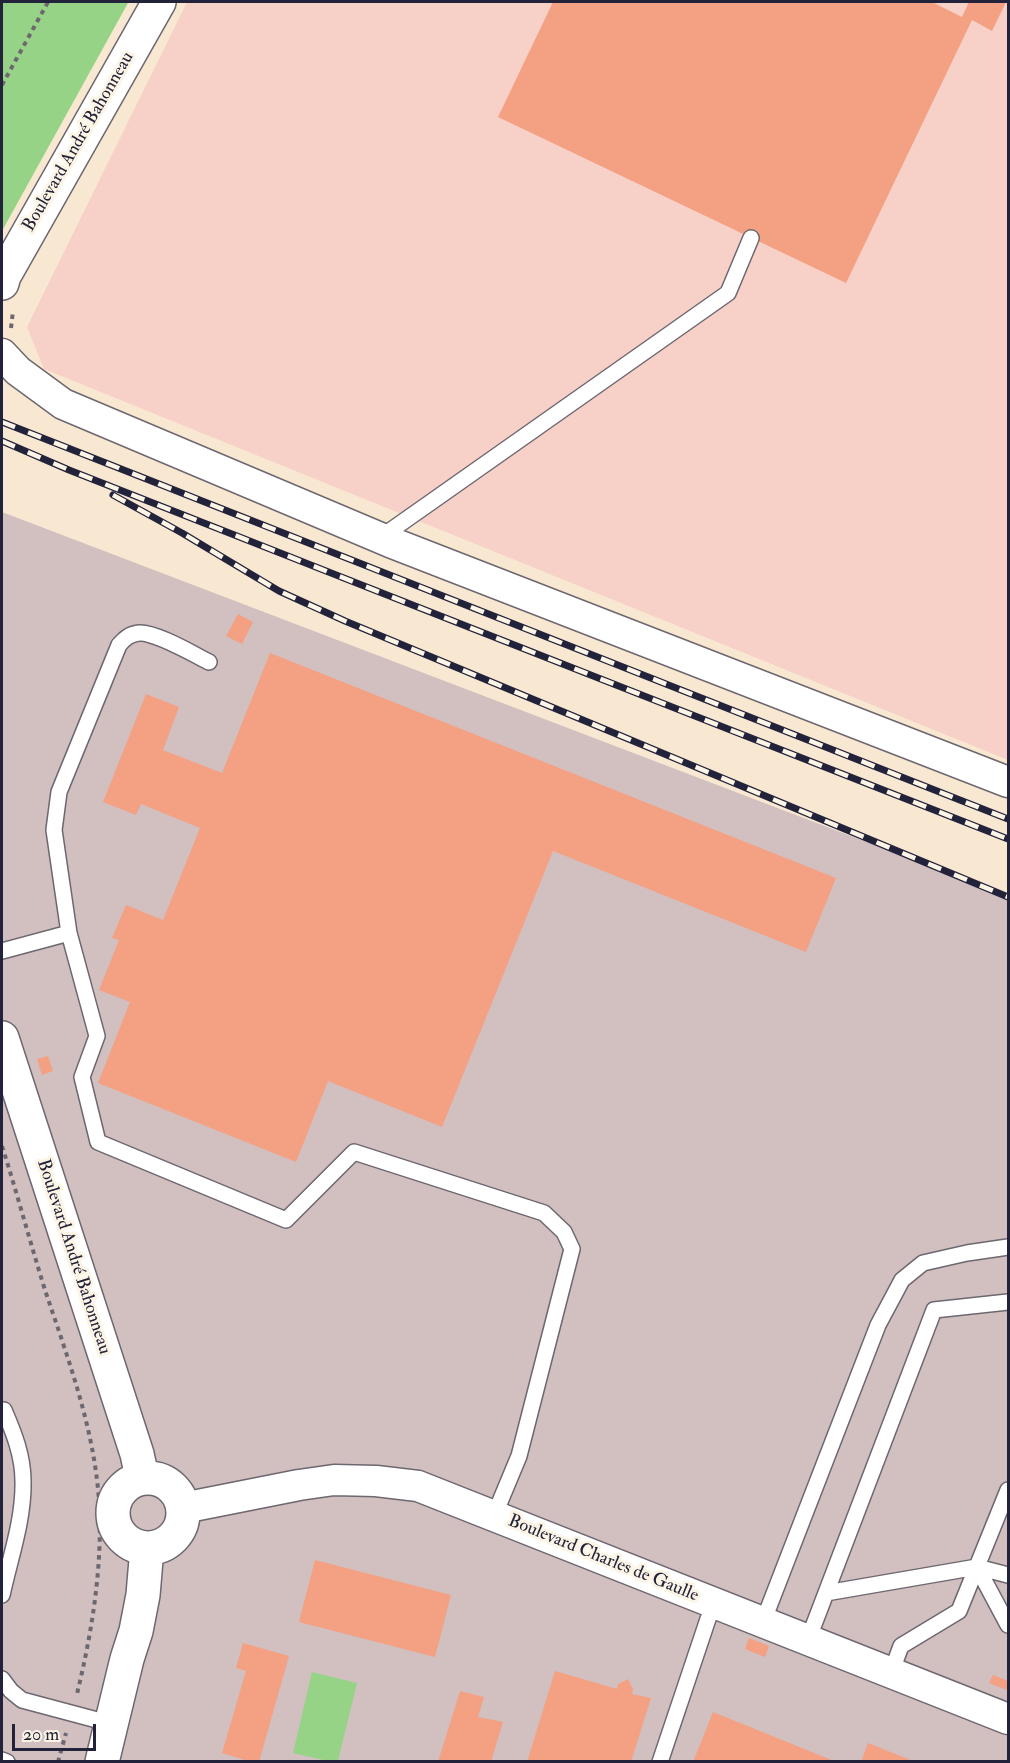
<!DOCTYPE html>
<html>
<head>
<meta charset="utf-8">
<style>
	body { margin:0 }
	#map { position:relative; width:1010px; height:1763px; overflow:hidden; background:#f8e8d1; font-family:"IM FELL Double Pica",serif }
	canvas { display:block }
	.frame { position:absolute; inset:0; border:3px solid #22223b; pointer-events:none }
	.scale { position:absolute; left:12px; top:1724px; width:84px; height:27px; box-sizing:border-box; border:3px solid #22223b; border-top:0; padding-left:8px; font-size:18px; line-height:21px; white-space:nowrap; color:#22223b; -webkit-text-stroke:4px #fcf5e5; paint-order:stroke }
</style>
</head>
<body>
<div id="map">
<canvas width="1010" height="1763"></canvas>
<div class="frame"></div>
<div class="scale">20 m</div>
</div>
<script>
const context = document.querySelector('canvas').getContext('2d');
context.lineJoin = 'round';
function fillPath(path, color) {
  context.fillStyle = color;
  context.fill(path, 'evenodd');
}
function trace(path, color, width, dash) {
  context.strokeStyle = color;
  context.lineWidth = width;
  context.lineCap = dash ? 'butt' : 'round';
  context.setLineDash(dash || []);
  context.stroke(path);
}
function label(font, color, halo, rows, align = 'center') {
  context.font = font + ' "IM FELL Double Pica",serif';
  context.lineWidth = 6;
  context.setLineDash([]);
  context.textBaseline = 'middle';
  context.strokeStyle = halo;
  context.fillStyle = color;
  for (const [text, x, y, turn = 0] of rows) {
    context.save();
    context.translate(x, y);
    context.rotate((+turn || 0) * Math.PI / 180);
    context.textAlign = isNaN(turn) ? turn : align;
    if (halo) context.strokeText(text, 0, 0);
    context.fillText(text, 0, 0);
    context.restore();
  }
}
fillPath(new Path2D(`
	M187,2H1008V760L44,369L27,327Z`), '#f7d1c8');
fillPath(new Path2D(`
	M2,512L1008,896V1761H2Z`), '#d2bfc0');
fillPath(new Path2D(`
	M2,2L128,3L2,231Z
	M312,1672L357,1683L338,1761H328L293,1753Z`), '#97d387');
fillPath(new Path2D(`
	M553,2H932L962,17L969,2H1006L992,31L972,20L846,283L498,117Z
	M238,614L253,622L242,644L226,636Z
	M270,653L836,878L806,952L553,851L442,1127L328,1081L296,1162L98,1083L130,1002L99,990L119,940L112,938L126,905L163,920L200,828L141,804L136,815L103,802L146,694L179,707L163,750L222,773Z
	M48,1056L53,1071L42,1075L37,1059Z
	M315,1560L451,1595L435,1657L299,1622Z
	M749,1638L769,1646L765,1657L745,1649Z
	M243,1643L289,1656L259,1762H251L222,1753L246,1671L236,1668Z
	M555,1671L617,1689L618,1684L628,1679L633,1689L632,1694L651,1698L631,1762H527Z
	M993,1675L1008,1681L1007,1690L989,1683Z
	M460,1691L484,1697L478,1717L503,1722L491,1762H438Z
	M713,1712L834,1761V1762H693Z
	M868,1743L913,1761V1762H861Z`), '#f4a083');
const lane = new Path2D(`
	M380,538L728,293L751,238
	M209,662C193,654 156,632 139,633C130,634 125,638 119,645L59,792L54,830L69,933L97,1036L82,1077L98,1142L286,1220L354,1152L544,1213L564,1232L572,1249L519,1456L494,1516
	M2,951L69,933
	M977,1567L1008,1575
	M826,1593L977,1567L1008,1625
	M2,1595C10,1558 24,1519 23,1481C23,1456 14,1433 4,1410
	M763,1622L878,1325L902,1280L923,1263L967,1253L1008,1247
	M808,1640L934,1310L1008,1302
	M891,1673L901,1646L959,1611L1008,1490
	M2,1679L11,1691L22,1700L112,1724
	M2,1760L7,1762
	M660,1762L708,1619L715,1603`);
const street = new Path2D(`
	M2,354L18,371L63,404L390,542L1008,782
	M183,1508L299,1485L334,1480L376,1481L418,1486L1008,1719`);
const secondary = new Path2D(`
	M2,283L4,276L159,2
	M2,1038L137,1454L142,1477
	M113 1513a35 35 0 1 1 70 0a35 35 0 1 1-70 0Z
	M102,1762L127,1659L136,1631L143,1595L147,1548`);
trace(lane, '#6d6770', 18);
trace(street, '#6d6770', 33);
trace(secondary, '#6d6770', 36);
trace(new Path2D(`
	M2,85L48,2
	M11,328L13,311
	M2,1146C17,1193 30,1242 45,1290C68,1359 94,1427 99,1501C103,1565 92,1632 77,1694
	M58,1762L66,1733`), '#6d6770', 4, [4.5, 4.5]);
trace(lane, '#fff', 15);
trace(street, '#fff', 30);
trace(secondary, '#fff', 33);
const rail = new Path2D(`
	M2,422L1008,819
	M2,441L69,470L1008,839
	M113,495L182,533L279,591L345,621L1008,897`);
trace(rail, '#22223b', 7);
trace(rail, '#fcf5e5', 4.5, [14]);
label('18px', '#22223b', '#fcf5e5', [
	["Boulevard André Bahonneau",79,142,-60],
	["Boulevard André Bahonneau",73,1257,72],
	["Boulevard Charles de Gaulle",603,1559,22]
]);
</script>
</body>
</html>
